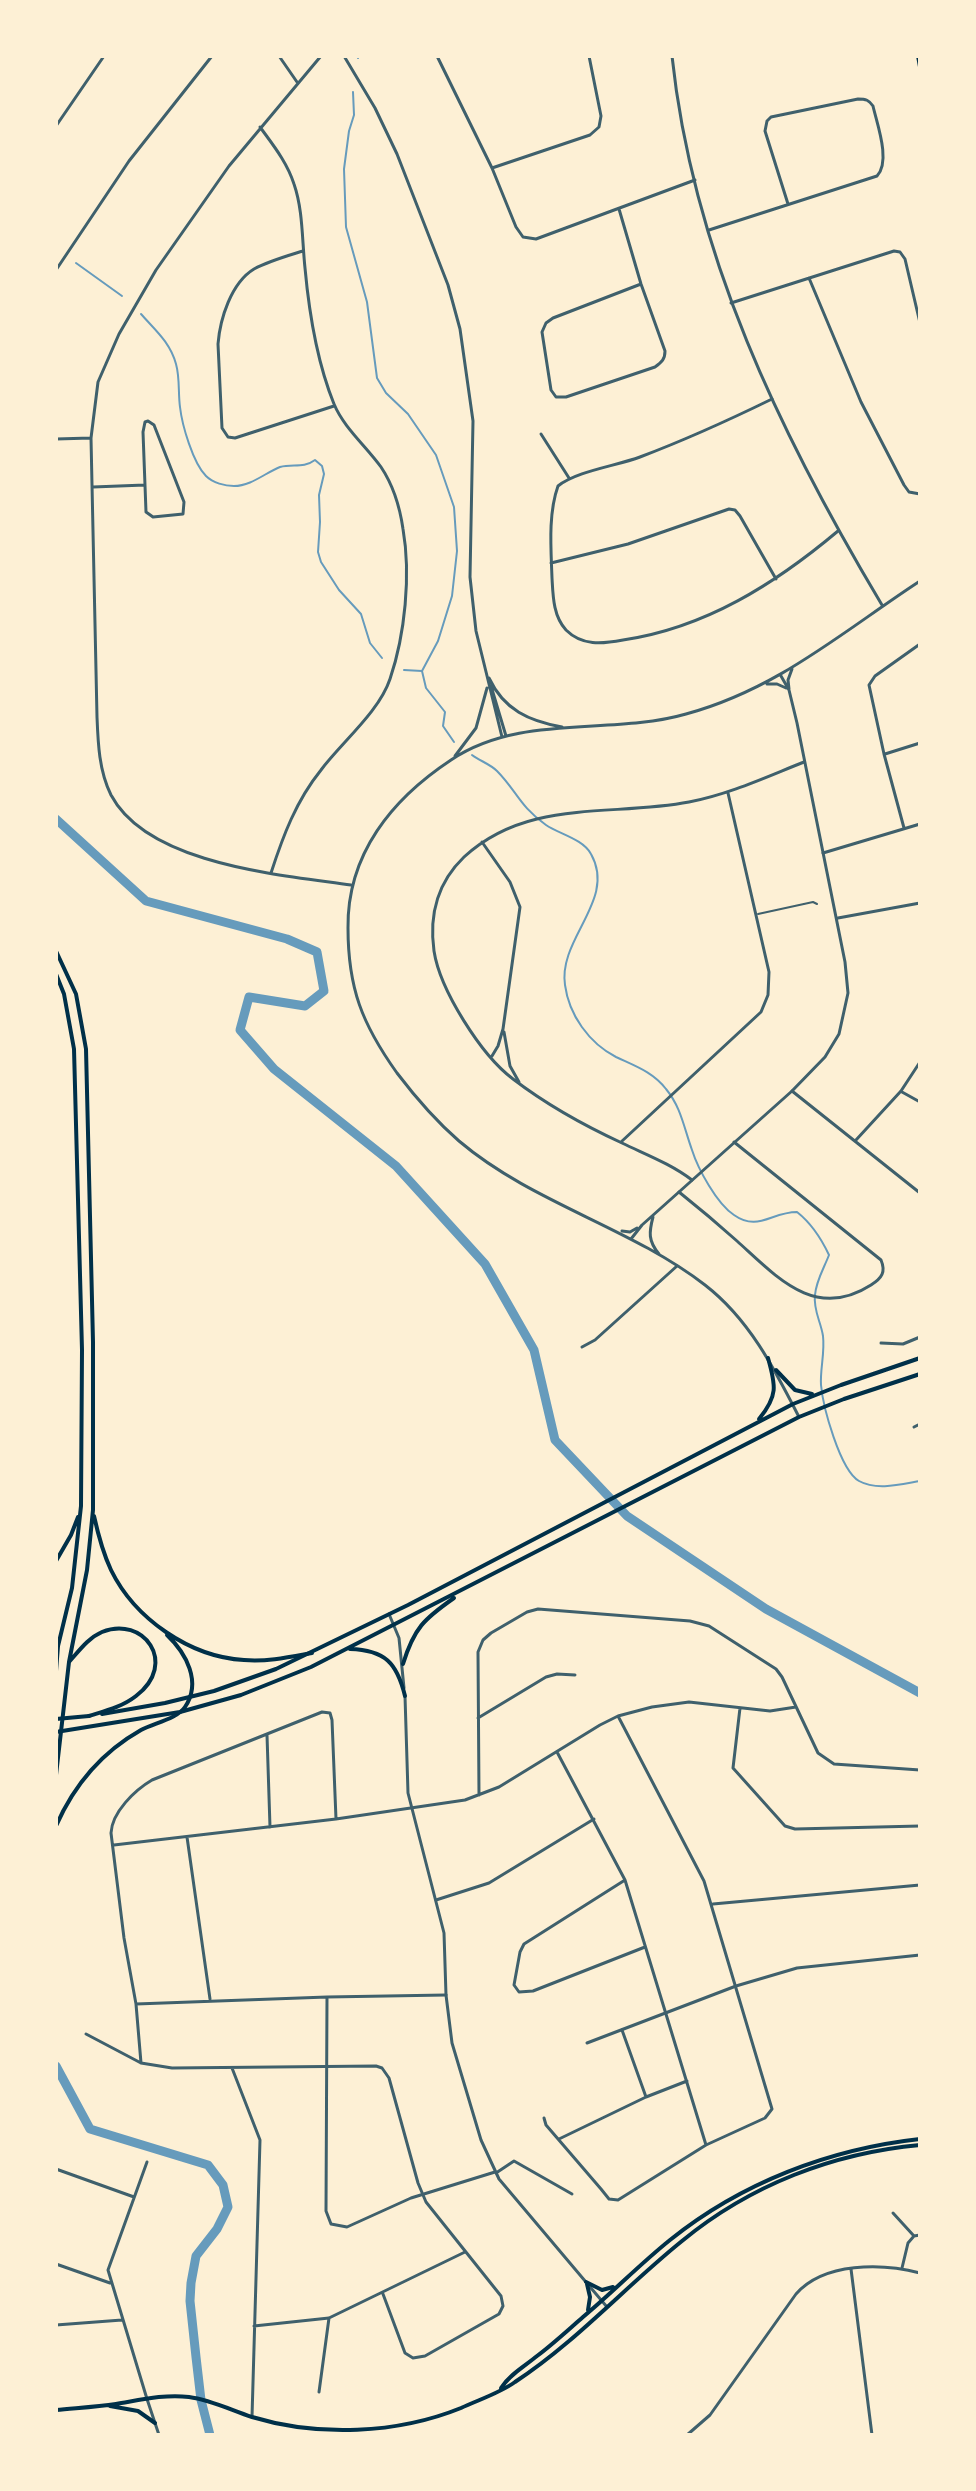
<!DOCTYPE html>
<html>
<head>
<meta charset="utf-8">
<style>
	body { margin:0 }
	#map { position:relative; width:976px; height:2491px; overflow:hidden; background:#fdf0d5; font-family:Ubuntu,sans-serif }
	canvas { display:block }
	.frame { position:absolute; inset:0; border:58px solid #fdf0d5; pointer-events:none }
</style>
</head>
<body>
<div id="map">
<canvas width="976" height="2491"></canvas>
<div class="frame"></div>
</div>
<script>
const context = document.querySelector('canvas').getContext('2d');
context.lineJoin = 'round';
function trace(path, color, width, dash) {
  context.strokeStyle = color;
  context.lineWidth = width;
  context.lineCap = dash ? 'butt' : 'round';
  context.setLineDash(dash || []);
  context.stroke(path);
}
trace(new Path2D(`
	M358,58L359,56
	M353,92L354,115L349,131L344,169L346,227L367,302L377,378L386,393L408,414L436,455L454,507L457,551L452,596L438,641L422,671L426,688L445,712L443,726L454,742
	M76,263L122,296
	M141,314C155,330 170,342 176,364C180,378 178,393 180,407C182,425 193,463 206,476C213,483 225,486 234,486C251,486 265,473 280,467C292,463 303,469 315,460L322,466L324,474L319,495L320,522L318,552L321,562L339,590L361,614L370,643L382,658
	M404,670L422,671
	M472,755C480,761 490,764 497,771C516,790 520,807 546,825C559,834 583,839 591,854C617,900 558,938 565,985C569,1015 589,1043 616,1057C635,1066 653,1072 666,1089C681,1107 684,1128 692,1150C698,1169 717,1204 734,1215C758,1232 771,1212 797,1212C811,1223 821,1238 829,1255C824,1268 816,1281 815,1295C813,1310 821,1322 823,1336C825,1353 820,1369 821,1385C823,1407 840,1470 859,1481C877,1491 902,1484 920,1481`), '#669bbc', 2);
trace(new Path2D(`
	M56,819L146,901L287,939L317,952L324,991L305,1006L249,997L240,1030L274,1069L396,1166L485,1264L534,1350L555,1440L627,1516L766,1609L920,1693
	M56,2066L90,2129L208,2165L223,2185L228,2207L217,2229L196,2256L191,2283L190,2301L196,2357L201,2400L210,2435`), '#669bbc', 9);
trace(new Path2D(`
	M758,914L813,902L817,904`), '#3f606c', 2);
trace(new Path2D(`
	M279,56L297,82
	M321,56L229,166L156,270L119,334L98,382L91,438L97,717C98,743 99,771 111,795C148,865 282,875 351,885
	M437,56L492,168L516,227L523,237L536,239L695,180
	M56,126L104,56
	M260,127C273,145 287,162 294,184C303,210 302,240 305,268C309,312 317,362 334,404C344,428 366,446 381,467C393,485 400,508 403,529C411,575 405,635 390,679C379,712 342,742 321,770C296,801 283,836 271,873
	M492,168L590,135L599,127L601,116L589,56
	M619,209L641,284L665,351C665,359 662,362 655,367L566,397H556L551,390L542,332L546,323L553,318L641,284
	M709,230L877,176C891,161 877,124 873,106C869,100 866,99 858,99L771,117L767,121L765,131L788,204
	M303,251C287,256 269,261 254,269C231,283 220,319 218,344L222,428L228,437L235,438L334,406
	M56,270L129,161L212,56
	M809,278L861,402L904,485L909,492L920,494
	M731,303L894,251L900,252L905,259L920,323
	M772,399C729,420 685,440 640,457C616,466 577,471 558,486C548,514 551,549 552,578C553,595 553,616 566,630C582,646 602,644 623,640C705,628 775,584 838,531
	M148,421L154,425L184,502L183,514L153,517L146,512L143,432L145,422Z
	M541,434L569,478
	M56,439L91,438
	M93,487L145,485
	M551,563L628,544L729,509L735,510L740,516L776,579
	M885,754L920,743
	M904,828L884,754L869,685L875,676L920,644
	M482,842L510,882L520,907L503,1029L498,1046L492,1056
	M823,853L920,824
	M838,918L920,903
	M504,1032L510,1066L519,1082
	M792,1091L920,1193
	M902,1092L920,1102
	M856,1140L901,1091L920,1062
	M621,1142L761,1012L768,995L769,972L728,793
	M692,1180C671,1164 647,1155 622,1143C583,1125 547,1105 513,1079C481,1055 440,990 434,951C429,915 437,883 464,857C528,798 611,817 689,802C730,794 766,777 804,762
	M679,1192C699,1208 718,1224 737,1241C777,1277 815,1321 871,1285C882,1278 886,1272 881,1260L734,1142
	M881,1343L903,1344L920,1337
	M582,1347L595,1340L677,1266
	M914,1427L920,1424
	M740,1708L733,1768L785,1826L795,1829L920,1826
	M478,1718L546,1677L557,1674L575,1675
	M267,1735L270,1827
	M557,1752L625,1880L706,2145
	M479,1795L478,1652L483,1640L491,1633L527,1612L538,1609L690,1621L709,1626L776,1669L782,1677L818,1753L834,1764L920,1770
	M187,1837L210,1999
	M114,1845L336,1819L465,1800L499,1787L600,1725L618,1716L652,1707L689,1702L770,1711L796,1707
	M625,1880L524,1944L520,1952L514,1985L519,1992L533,1991L645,1947
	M436,1900L489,1883L594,1819
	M713,1904L920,1885
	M327,1997L326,2211L331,2224L347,2227L411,2198L495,2172
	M136,2004L327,1997L446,1995
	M622,2030L646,2097
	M86,2034L141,2063L172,2068L376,2066L382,2068L389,2078L418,2183L426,2202L501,2296L503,2306L499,2314L425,2356L413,2358L405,2353L383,2294
	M141,2063L136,2004L124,1938L111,1833C112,1812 135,1790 152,1780L322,1712L330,1713L332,1720L336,1819
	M232,2068L260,2140L252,2417
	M544,2118L546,2125L601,2189L609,2199L618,2200L706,2145L765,2118L772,2109L704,1881L618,1716
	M559,2139L646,2097L687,2081
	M147,2162L108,2270L147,2399
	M56,2169L134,2197
	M496,2173L514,2161L572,2194
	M893,2213L914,2236
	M56,2264L110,2283
	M902,2268L908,2243L914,2236L920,2235
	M851,2269L872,2435
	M56,2325L122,2320
	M254,2326L329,2318L465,2252
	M319,2392L329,2318
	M687,2435L710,2415L796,2294C824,2262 882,2263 920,2273`), '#3f606c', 3);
trace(new Path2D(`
	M344,56L375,108L397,154L448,285L460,329L473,421L470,577L476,631L502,737
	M672,56C693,254 781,436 882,605
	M489,678C504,710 529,721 562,727
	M767,684H777L786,688
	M491,686L506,736
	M789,689L788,680L792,669
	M455,756L476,728L487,688
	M653,1217C649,1232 648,1241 659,1254
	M622,1231L630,1232L637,1228
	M631,1239L642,1225L792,1091L825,1057L839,1034L848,993L845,962L797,723L789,690L781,676
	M799,1417C774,1368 749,1319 705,1285C630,1227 532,1203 459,1141C436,1121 416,1098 397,1073C362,1024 348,988 348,928C347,854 392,799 451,760C521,713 610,736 686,714C778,689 842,632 920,581
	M389,1614L399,1638L404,1688
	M405,1696L408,1793L444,1933L446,1995L452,2043L481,2140L499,2179L607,2307
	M587,2043L736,1986L797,1968L920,1955
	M147,2399L159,2435`), '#3f606c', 3);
trace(new Path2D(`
	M918,56L920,67
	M776,1370L795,1390L812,1394
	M759,1419C778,1396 776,1386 768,1358
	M350,1649C385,1650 397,1663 405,1696
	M403,1664C414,1628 424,1619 454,1598
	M102,1714L165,1703L214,1691L276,1669L408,1605L793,1404L841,1385L920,1358
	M56,1719L89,1716
	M56,1732L180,1712L241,1695L311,1667L799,1417L844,1399L920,1374`), '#003049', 4);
trace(new Path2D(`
	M56,951L76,994L86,1049L93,1342V1510L87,1570L69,1662L56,1775
	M56,974L64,994L74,1049L82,1350L81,1506L72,1588L58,1646L56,1671
	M94,1516C98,1534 103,1553 111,1570C135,1619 190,1657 244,1660C267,1662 290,1657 312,1653
	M56,1561L71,1535L78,1517
	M69,1662C79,1651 88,1638 102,1632C143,1615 179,1663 136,1696C122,1707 105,1711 89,1716
	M56,1826C74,1785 102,1752 141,1730C154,1723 177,1719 185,1707C202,1682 186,1653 167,1635`), '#003049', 4);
trace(new Path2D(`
	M586,2282L602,2290L613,2287
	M587,2284L590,2297L588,2310
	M501,2388C510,2374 525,2366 537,2356C553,2344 568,2330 583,2317C613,2292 640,2264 670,2240C741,2183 829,2149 920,2139
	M110,2406L138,2411L155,2423
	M56,2410C76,2408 96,2407 116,2404C140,2400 164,2394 189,2397C211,2400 231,2410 252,2417C318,2437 397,2434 461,2408C478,2400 500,2393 515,2382C576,2342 626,2286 682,2241C750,2185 833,2153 920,2145`), '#003049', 4);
</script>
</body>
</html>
